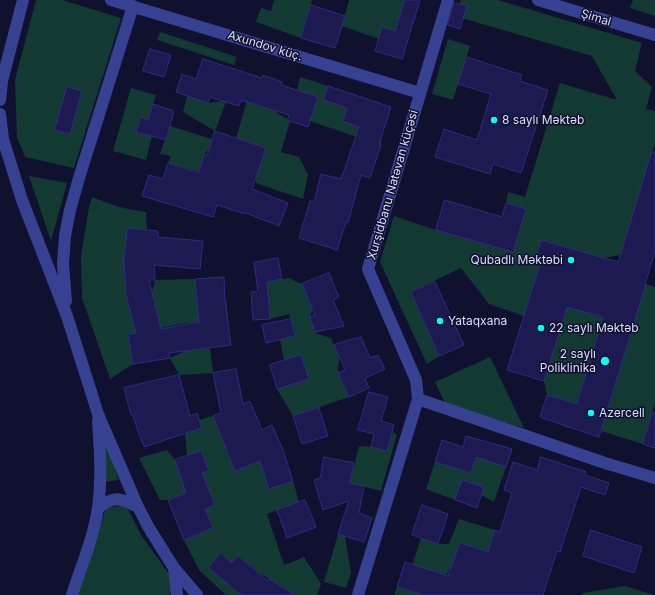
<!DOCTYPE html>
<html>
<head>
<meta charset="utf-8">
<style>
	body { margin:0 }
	canvas { display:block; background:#10102f }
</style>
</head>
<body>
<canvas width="655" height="595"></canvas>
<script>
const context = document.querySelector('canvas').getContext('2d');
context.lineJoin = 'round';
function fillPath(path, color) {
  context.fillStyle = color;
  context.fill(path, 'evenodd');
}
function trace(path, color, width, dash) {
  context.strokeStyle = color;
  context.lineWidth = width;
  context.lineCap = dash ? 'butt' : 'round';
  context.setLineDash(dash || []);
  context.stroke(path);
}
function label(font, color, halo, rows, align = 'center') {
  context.font = font + ' Inter,sans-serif';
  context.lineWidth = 3;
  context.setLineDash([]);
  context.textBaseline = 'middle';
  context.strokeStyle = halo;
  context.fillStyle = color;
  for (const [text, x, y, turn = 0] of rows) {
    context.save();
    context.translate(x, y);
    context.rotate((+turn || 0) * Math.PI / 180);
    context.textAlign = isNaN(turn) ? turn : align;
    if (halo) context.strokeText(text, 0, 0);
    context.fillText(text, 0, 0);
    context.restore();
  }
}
fillPath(new Path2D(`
	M36,0H62L121,18L74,168L25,157L17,137L15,80Z
	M274,0H312L301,38L256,22L261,8L271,11Z
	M349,0H406L419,4L415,19L401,14L395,31L379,39L342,26Z
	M461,0H498L642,43L635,71L652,87L646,109L655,111V144L620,255L602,258L542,240L536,259L541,261L524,316L489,304L461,268L411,292L439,356L427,364L380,262L394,216L436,230L513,252L526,209L506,203L508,192L525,197L560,83L617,100L592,56L455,16Z
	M633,0H655V16L630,8Z
	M160,32L237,57L234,65L157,40Z
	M448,39L470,46L453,100L432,94Z
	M300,77L328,86L324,100L347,108L343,121L382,134L381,145L310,121L297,91Z
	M131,88L156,95L148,120L141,118L136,132L152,136L146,160L113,151Z
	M187,96L208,103L222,101L226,102L215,131L183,112Z
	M247,101L273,110L290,121L281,152L299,157L308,175L303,199L256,183V177L265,148L236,138Z
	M170,126L212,139L209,149L204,155L199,172L168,163L171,156L160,154Z
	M29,176L67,183L51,241Z
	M92,197C108,204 128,210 146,212L147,230L128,228L125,255L152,292L155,280L195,279L197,302L226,300L228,318L181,324L128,335L133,364L110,379L82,298L81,256L89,207Z
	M289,278L302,284L313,308L310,317L317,334L331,338L339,356L338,373L349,397L293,416L277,389L309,379L284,361L280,339L295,336L289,314L270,319L268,290L263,282Z
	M646,284L655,287V402L643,444L601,431Z
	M572,290L585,312L603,318L569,428L552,421L558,399L547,395L544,381Z
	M210,348L213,373L179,375L170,358L185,351Z
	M490,357L524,428L446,405L435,382Z
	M213,416L235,471L283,449L286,462L263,470L269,489L293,481L299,502L267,514L284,565L304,557L321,584L317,595H286L289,591L259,573L239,556L232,563L221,553L209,568L241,595H226L199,570L184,540L213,528L205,509L206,485L168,500H160L139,458L167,450L175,460L182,481L208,471L201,451L187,456L185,434L202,428L199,420Z
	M392,433L397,434L381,491L350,483L359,446L371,447L386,451Z
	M103,434L119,480L104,482Z
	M479,450L506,467L494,502L481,495L483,487L462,480L455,500L426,489L435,462L471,473Z
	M126,505L141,535L169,574L172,590L170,595H78L106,508Z
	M459,519L495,530L488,552L460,543L453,563L446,575L412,565L421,538L438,544H449Z
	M338,534L345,536L351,573L346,588L324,582Z
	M625,586L654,595H582L583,593Z
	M397,587L423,595H394Z`), '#123a32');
const building = new Path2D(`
	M405,0H420L402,59L375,51L382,27L395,31Z
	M455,3L467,6L460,29L448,25Z
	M311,5L345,16L335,48L301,38Z
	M150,49L171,55L164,77L143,71Z
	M467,57L522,75L520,81L548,90L521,173L493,164L490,174L435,157L444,129L477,140L491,94L458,84Z
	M203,59L262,78L263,75L282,82L281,85L318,97L308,127L287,120L289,115L241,100L239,106L210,97L208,103L176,92L182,74L196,79Z
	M328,86L391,107L379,144L381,145L370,178L361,175L348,223L346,222L337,250L299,238L310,201L314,202L321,174L341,179L359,127L343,121L347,108L324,100Z
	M67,87L82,91L70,134L55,130Z
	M153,104L174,111L166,140L136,132L141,117L148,120Z
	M215,131L266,148L252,189L288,203L279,226L246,213L245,214L217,205L213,217L142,196L149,175L163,179L168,163L199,173L204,155H207Z
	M652,152H655V251L645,284H646L599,437L540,417L547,395L577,404L603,317L567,307L544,381L507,370L541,261L536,259L541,240L618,262Z
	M445,200L502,217L506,203L526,209L513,252L436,230Z
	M128,228L158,231V237L203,241L200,269L154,265L155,280H149L161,329L199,322L195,279L224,277L225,300L231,345L169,353L170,358L133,364L128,335L136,333L126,295L124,260Z
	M278,258L282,279L267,282L270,319L253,320L251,292L258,291L254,263Z
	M329,273L339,297L333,300L344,326L315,332L310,317L315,315L302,284Z
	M435,282L464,345L439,356L411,292Z
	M291,319L295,336L266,343L262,325Z
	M361,337L370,358L378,355L385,369L365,378L369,388L349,397L338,373L345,370L334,345Z
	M301,355L309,379L277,389L270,365Z
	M236,369L243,404L250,401L262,430L272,425L283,450L293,481L269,489L260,461L235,471L213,416L221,413L213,373Z
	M179,375L190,416L197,413L202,428L144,447L132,414L131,415L124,388Z
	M369,392L388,397L381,421L394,425L387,451L371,447L374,434L358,430Z
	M319,408L328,436L302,444L293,416Z
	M653,412L655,413V448L643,444Z
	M466,436L512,449L506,467L476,457L471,473L435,462L442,440L463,447Z
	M201,451L209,471L202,473L215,505L205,509L213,528L184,540L168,500L186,493L175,460Z
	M324,457L354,463L350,483L364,486L359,513L372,518L364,542L338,534L349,501L323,510L314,480L320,478Z
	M541,457L586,472L585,475L609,483L605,495L581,487L560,552L557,551L543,595H423L397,587L405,562L448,576L460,543L488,552L495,530L500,532L512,493L504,490L513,462L537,470Z
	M462,480L484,487L477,508L455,500Z
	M305,500L316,527L287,538L277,510Z
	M422,505L448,514L438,544L412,535Z
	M591,530L642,547L634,573L583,556Z
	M221,553L232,563L238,556L268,581L269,579L296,595H241L209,568Z`);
fillPath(building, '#1d1a52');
trace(building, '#2e2a80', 1);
trace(new Path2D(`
	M111,0L420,93
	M538,0L655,35
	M0,100L2,81L23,0
	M0,114L3,139L22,200L67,316L98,414L138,507L149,528L174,568L197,595
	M66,301L63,264L65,236L70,210L79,178L133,6
	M418,399L605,463L655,478
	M98,508C115,495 120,498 138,507
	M174,568L177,595
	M72,595C81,567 94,537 98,507C102,479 100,450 98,421
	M358,595L418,399L416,380L368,269L448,0`), '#374192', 12);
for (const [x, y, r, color] of [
	[494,120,4,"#09fff2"],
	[571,260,4,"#09fff2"],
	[440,321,4,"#09fff2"],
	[541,328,4,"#09fff2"],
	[605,361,5,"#09fff2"],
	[591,413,4,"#09fff2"]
]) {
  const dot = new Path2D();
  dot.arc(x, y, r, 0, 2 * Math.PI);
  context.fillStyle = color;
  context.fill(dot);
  trace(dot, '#10102f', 1.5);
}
label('12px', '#dddfff', '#10102f', [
	["Şimal",596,18,17],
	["Axundov küç.",265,46,17],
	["Xurşidbanu Natəvan küçəsi",393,185,-74]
]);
label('12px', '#dddfff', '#10102f', [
	["8 saylı Məktəb",502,120],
	["Qubadlı Məktəbi",563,260,"right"],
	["Yataqxana",448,321],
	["22 saylı Məktəb",549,328],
	["2 saylı",596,354,"right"],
	["Poliklinika",596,368,"right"],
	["Azercell",599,413]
], 'left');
</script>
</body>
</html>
